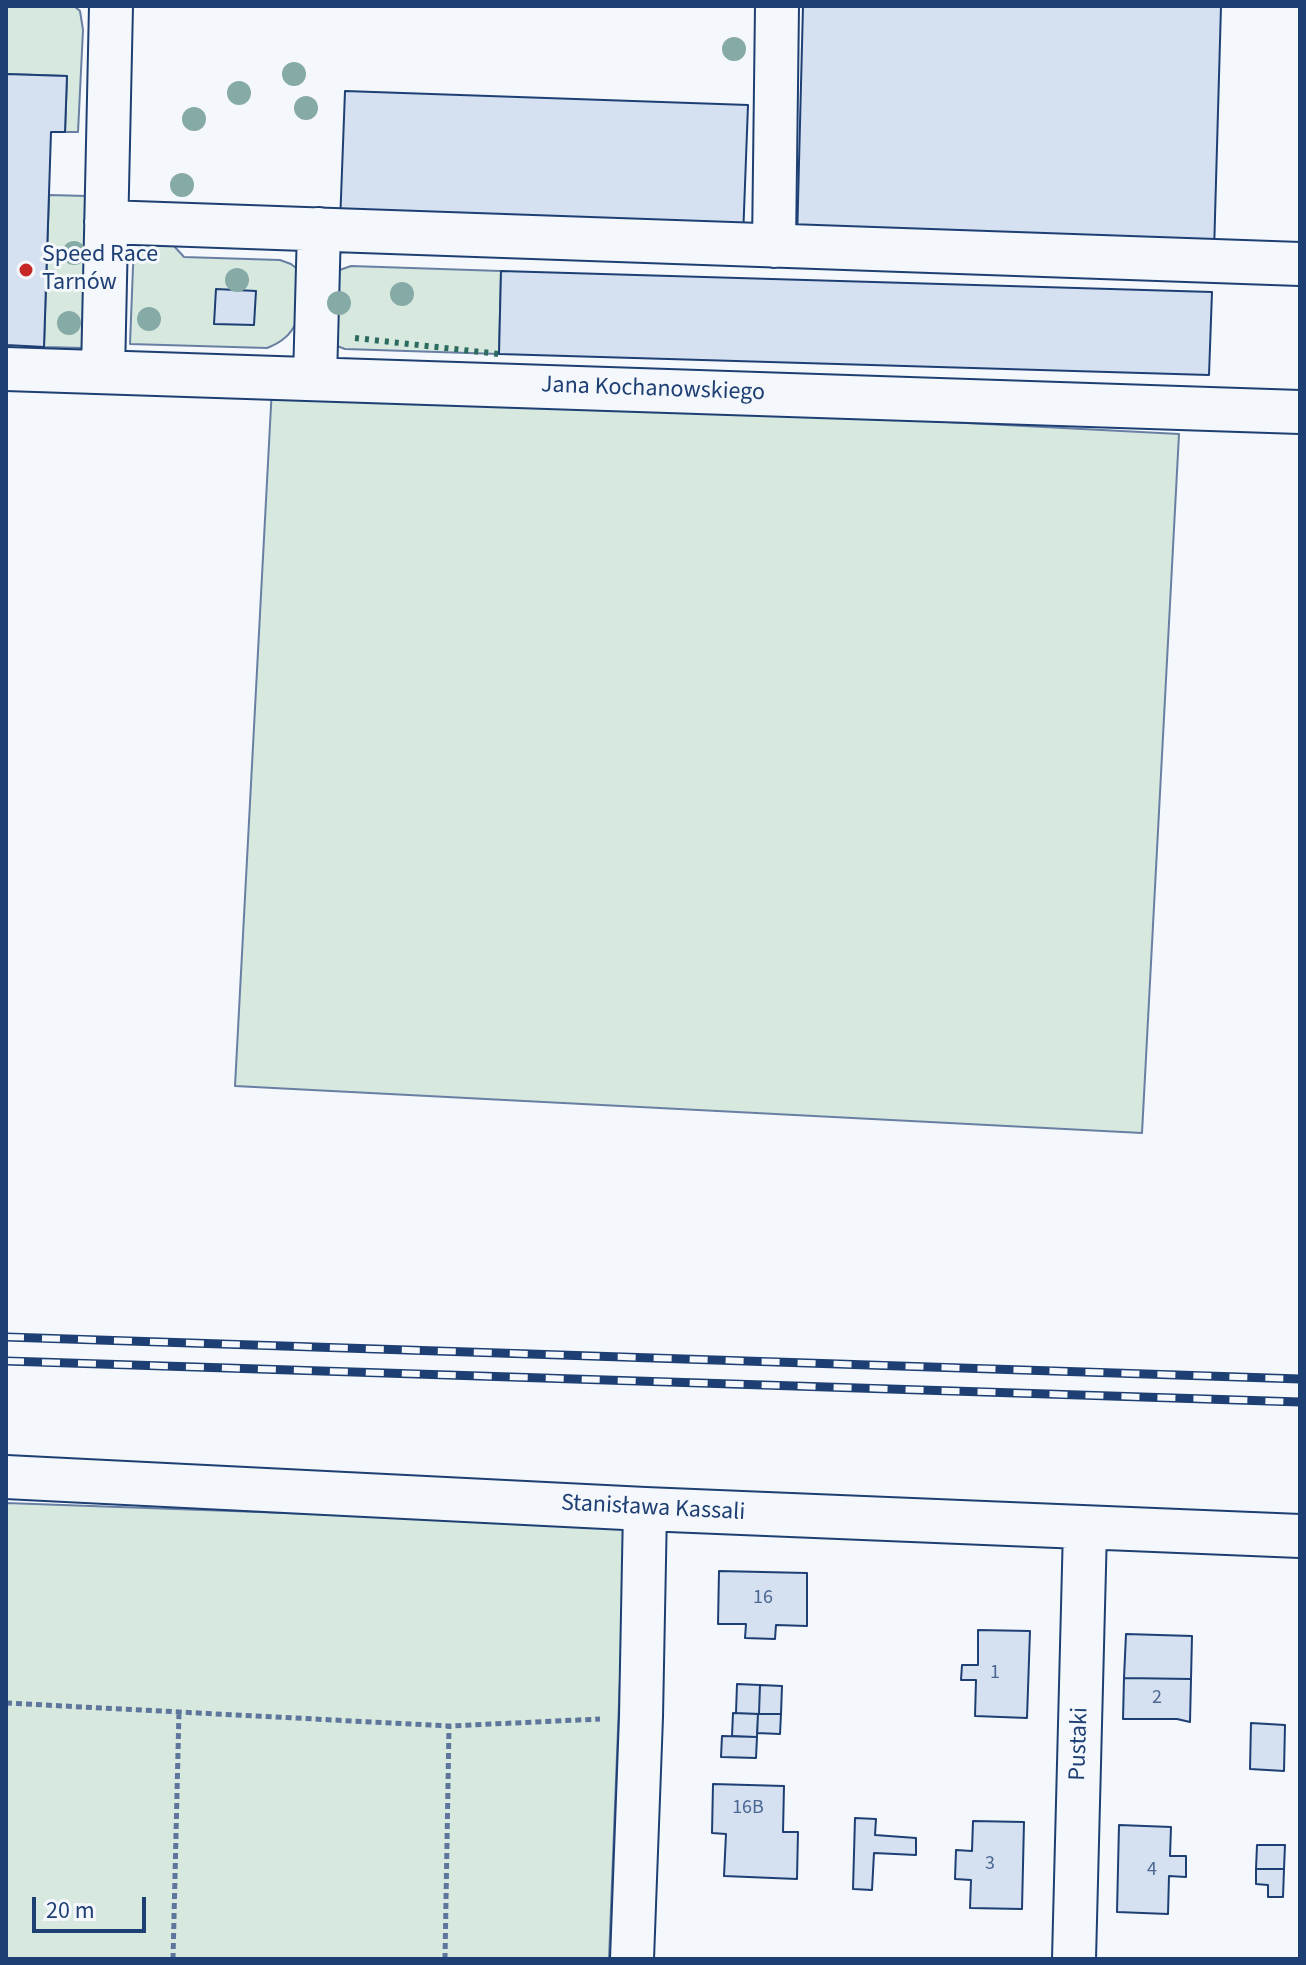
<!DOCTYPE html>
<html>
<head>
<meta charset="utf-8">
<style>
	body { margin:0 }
	#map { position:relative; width:1306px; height:1965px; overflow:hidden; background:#f4f7fb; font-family:"Source Sans 3",sans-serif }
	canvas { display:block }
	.frame { position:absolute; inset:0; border:8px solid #1d3f73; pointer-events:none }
	.scale { position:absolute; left:32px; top:1897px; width:114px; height:36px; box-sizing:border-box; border:4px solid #1d3f73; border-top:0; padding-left:10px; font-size:24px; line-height:28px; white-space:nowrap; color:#1d3f73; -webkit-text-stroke:6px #f4f7fb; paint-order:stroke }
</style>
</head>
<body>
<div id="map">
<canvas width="1306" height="1965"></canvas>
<div class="frame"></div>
<div class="scale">20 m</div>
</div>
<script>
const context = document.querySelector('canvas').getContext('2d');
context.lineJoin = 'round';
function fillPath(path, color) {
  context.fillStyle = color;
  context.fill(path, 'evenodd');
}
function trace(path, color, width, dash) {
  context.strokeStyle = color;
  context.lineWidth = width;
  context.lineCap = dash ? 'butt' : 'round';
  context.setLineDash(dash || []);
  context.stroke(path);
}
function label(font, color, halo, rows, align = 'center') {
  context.font = font + ' "Source Sans 3",sans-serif';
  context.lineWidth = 6;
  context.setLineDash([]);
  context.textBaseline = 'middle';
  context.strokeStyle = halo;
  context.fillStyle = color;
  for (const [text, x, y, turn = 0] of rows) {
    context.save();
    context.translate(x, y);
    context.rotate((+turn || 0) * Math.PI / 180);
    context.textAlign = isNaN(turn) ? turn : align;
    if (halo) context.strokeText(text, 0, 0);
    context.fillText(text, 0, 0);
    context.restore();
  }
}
const green = new Path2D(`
	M6,6H74L80,11L83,30L78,132H65L67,76L6,74Z
	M49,195L87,196L83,348L44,347Z
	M164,235L184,257L280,260L291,264L301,272C299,306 305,334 267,348L130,344L133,267L134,256L144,241Z
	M351,266L501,271L499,354L345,349L337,346L328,334L334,272Z
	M272,387L1179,434L1142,1133L235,1086Z
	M6,1503L626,1525L609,1959H6Z`);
fillPath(green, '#d7e8df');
trace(green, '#687fa3', 2);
const building = new Path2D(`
	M803,6H1221L1214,252L797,241Z
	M6,74L67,76L65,132H51L44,347L6,345Z
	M345,91L748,105L743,238L340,224Z
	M501,271L1212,292L1209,375L499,354Z
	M216,289L256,291L254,325L214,324Z
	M719,1571L807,1573V1626L776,1625L775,1639L745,1638L746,1624H718Z
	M978,1630L1030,1631L1027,1718L975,1716L976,1680H961L962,1665H978Z
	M1126,1634L1192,1636L1191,1679L1124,1678Z
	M1124,1678L1191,1679L1190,1722L1177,1719H1123Z
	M737,1684L760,1685L759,1714L736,1713Z
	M760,1685L782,1686L781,1714H759Z
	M733,1713L758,1714L757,1737L732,1736Z
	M758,1714H781L780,1734L757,1733Z
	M1251,1723L1285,1725L1284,1771L1250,1769Z
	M722,1736L757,1737L756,1758L721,1757Z
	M713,1784L784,1786L783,1832H798L797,1879L724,1876L726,1834L712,1833Z
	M855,1818L876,1819L875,1835L916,1838V1855L874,1853L872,1890L853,1889Z
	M973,1821L1024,1822L1022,1909L970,1908L971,1880L955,1879L956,1850L972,1851Z
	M1119,1825L1171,1827L1170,1856H1186V1877L1169,1876L1168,1914L1117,1912Z
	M1257,1845H1285L1284,1869H1256Z
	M1256,1869H1284L1283,1897H1268V1885L1256,1884Z`);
fillPath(building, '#d5e0f0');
trace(building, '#1d3f73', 2);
const minor = new Path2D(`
	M106,222L1300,264
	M774,246L777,6
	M6,369L1300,412
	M103,372L111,6
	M315,379L319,229
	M6,1477L645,1509L1300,1536
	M632,1959L641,1717L645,1509
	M1074,1959L1085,1529`);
trace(minor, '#1d3f73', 46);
trace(new Path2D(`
	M6,1703L449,1726L600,1719
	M173,1959L179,1711
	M445,1959L449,1726`), '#5e769c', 5, [6, 4]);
trace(minor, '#f4f7fb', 42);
const rail = new Path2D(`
	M6,1337L1300,1379
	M6,1361L1300,1402`);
trace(rail, '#1d3f73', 9);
trace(rail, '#f4f7fb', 6, [18]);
trace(new Path2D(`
	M355,338L499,354`), '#2c6c60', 6, [4, 6]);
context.fillStyle = '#86aba6';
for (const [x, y] of [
	[734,49],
	[294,74],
	[239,93],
	[306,108],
	[194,119],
	[182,185],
	[74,253],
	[237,280],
	[402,294],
	[339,303],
	[149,319],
	[69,323]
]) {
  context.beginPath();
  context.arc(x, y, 12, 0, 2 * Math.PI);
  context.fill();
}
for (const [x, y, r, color] of [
	[26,270,8,"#c62828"]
]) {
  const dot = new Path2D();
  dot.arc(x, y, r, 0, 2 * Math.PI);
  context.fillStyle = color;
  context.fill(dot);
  trace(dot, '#f4f7fb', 3);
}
label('20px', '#4b6792', null, [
	["16",763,1599],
	["1",995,1674],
	["2",1157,1699],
	["16B",748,1809],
	["3",990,1865],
	["4",1152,1871]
]);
label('24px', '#1d3f73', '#f4f7fb', [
	["Speed Race",42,256],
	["Tarnów",42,284]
], 'left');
label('24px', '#1d3f73', '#f4f7fb', [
	["Jana Kochanowskiego",653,390,2],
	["Stanisława Kassali",653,1509,3],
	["Pustaki",1080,1744,-88]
]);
</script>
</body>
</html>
